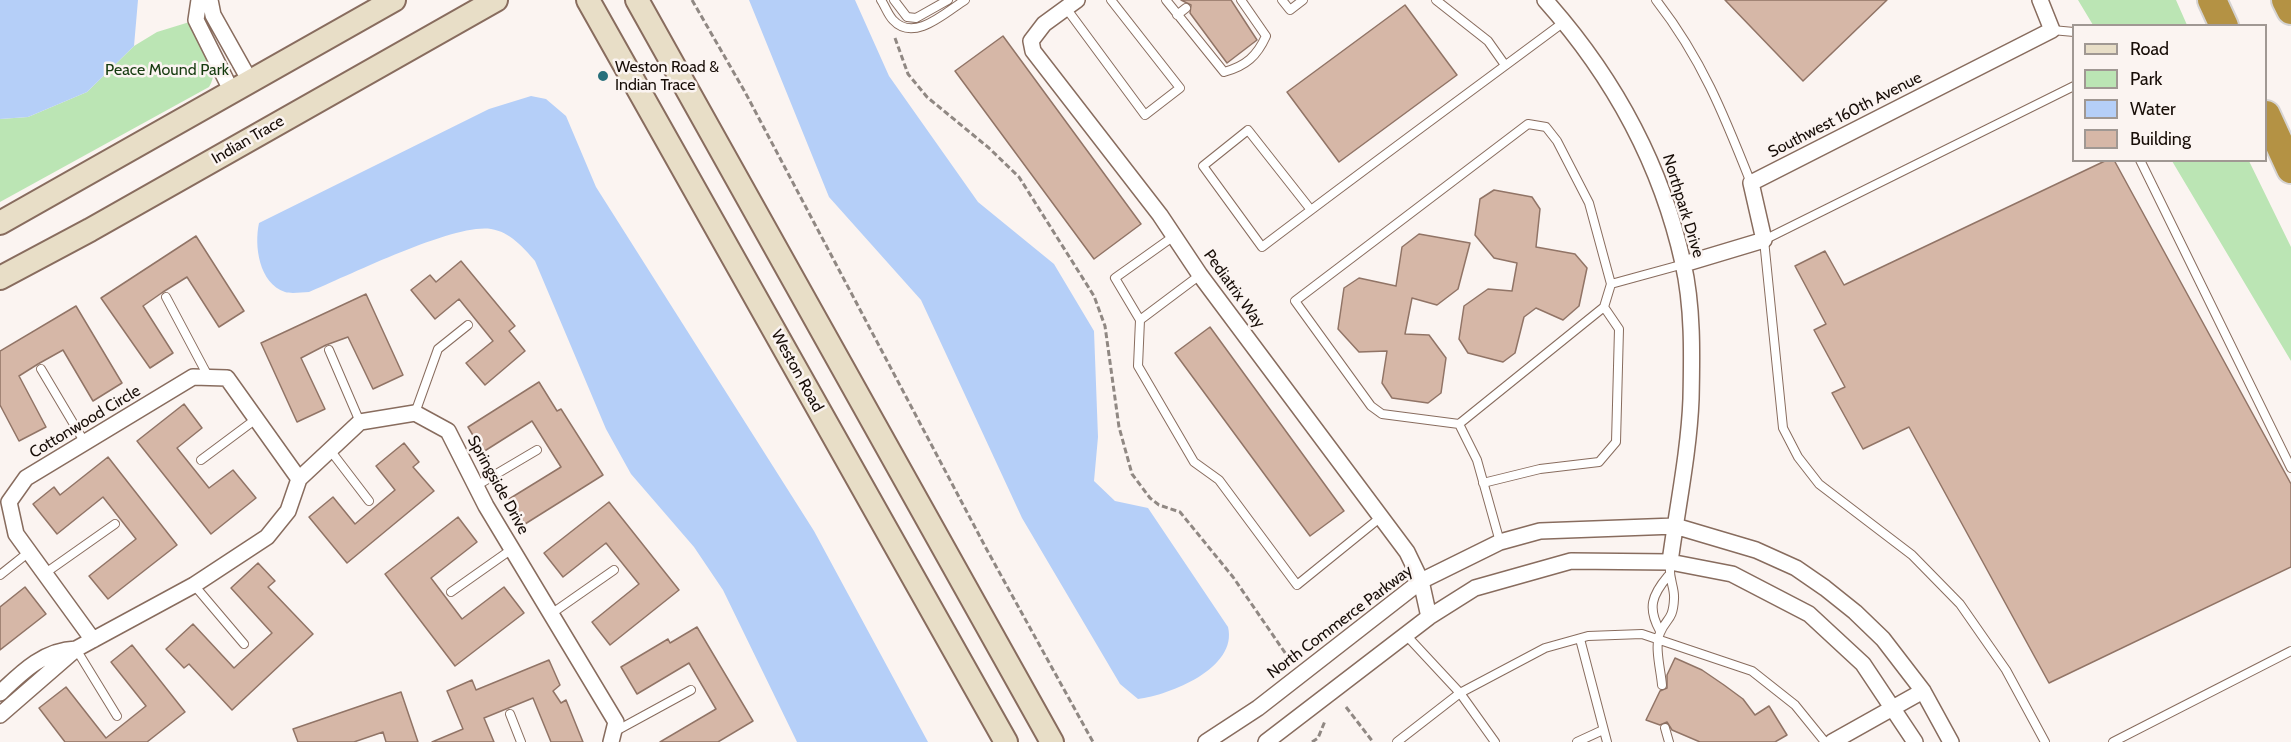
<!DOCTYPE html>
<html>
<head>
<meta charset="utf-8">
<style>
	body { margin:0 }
	#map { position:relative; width:2291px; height:742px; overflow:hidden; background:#fbf4f1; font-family:Cabin,sans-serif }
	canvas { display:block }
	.legend { position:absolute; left:2072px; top:24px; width:195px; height:138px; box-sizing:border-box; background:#fbf4f1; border:2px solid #a09893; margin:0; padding:8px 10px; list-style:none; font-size:18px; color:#170d07 }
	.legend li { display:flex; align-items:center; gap:12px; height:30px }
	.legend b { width:30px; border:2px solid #a09893 }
</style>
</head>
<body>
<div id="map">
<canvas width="2291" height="742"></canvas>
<ul class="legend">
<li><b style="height:8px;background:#e8dec7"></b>Road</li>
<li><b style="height:16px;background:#bbe5b4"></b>Park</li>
<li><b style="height:16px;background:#b5cff8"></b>Water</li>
<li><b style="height:16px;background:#d6b7a7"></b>Building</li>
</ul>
</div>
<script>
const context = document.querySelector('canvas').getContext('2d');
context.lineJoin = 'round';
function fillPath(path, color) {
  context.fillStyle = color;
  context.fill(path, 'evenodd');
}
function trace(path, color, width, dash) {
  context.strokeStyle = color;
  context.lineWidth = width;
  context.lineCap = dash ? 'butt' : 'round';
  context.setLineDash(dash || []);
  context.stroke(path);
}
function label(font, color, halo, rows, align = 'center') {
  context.font = font + ' Cabin,sans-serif';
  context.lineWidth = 5;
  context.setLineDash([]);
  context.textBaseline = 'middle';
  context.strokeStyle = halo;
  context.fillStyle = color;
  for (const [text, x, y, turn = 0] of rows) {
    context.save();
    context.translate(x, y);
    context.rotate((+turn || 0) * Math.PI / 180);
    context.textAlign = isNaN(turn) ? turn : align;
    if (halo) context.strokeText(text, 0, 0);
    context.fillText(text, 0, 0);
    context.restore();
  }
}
fillPath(new Path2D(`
	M2078,0H2176L2187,25H2093Z
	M196,20C204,40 222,67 209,87L0,202V119L28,117L87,92L134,46L157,32Z
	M2172,161H2249L2291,247V361Z`), '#bbe5b4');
fillPath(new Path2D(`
	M0,0H138L134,46L87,92L28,117L0,119Z
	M749,0H855L889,76L978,202L1054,264L1094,331L1098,437L1094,481L1115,501L1148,508L1228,627C1238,668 1170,695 1138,699L1120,684L1022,518L921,300L829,197Z
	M531,96L546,99L566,116L596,187L814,531L928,742H797L723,590L694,547L631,474L606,429L535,261C523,247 510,232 491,229C454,223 348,276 309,292C302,292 292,294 285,292C259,283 254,246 259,223L489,109Z`), '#b5cff8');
const building = new Path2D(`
	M1181,0H1231L1257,40L1227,63L1190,13L1191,5Z
	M1725,0H1887L1803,81Z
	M1405,5L1457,75L1339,162L1287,92Z
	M1003,36L1141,224L1094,259L955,71Z
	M2107,160H2114L2291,484V567L2049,683L1909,427L1863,449L1832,393L1845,387L1814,330L1826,324L1795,266L1825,251L1844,285Z
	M1494,190L1532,197L1540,209L1536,247L1575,254L1587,268L1579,306L1563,320L1536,308L1524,317L1515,353L1503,362L1468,353L1459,339L1464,306L1488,289L1512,291L1517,263L1494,258L1475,235L1480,199Z
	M1419,234L1470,243L1458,289L1437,305L1412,298L1405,334L1429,335L1446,358L1441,393L1428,403L1392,398L1382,383L1387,351L1359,352L1338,329L1344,288L1359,278L1396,286L1402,247Z
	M196,236L244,311L219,327L187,277L163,292L143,306L173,353L150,368L101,298Z
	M461,261L515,326L509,331L525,351L485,385L466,363L493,341L459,299L435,319L411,290L430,275L436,282Z
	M366,294L403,375L373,389L348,337L326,345L301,358L325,409L297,422L261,343Z
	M76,306L122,383L93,401L63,350L38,364L19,376L46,427L19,441L0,405V351Z
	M1210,327L1344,511L1310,536L1175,353Z
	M539,382L557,411L561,409L603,475L525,524L509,499L561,467L532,421L483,452L468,427Z
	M184,404L202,428L177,448L209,488L233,470L256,498L211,534L137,441Z
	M404,443L419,462L413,467L434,491L347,563L309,517L333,497L355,524L395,490L376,466Z
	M108,457L177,545L108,599L89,576L136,539L103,497L57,534L33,504L54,487L60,495Z
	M609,502L679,590L610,645L592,622L639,584L606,543L563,577L544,553Z
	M458,517L477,542L431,578L462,619L504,587L524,613L455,666L385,574Z
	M258,563L275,581L268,587L313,634L232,710L189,664L184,668L166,649L193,624L234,668L272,633L231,588Z
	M25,587L46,614L0,650V607Z
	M697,627L753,721L718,742H660L716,709L689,663L637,694L621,667L668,639L670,643Z
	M132,645L185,712L147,742H65L39,708L66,687L106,738L146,706L111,662Z
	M1675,658L1702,670L1724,685L1743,699L1755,715L1769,706L1787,735L1775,742H1700L1672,730L1667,722L1660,725L1646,720L1660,691L1667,688V675Z
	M549,660L560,685L553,691L561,703L566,700L583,742H551L533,698L484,718L494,742H432L463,729L447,691L472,680L476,690Z
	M401,692L418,742H386L383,732L354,742H298L293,729Z`);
fillPath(building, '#d6b7a7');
trace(building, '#917466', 1.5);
const lane = new Path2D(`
	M881,0C885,6 888,15 893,20C914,43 946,12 965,0
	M894,0L907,17L916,18L948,0
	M1166,0L1224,72C1246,66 1257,56 1266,36L1241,0
	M1282,0L1290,10L1303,0
	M1436,0L1488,41L1505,65
	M1656,0C1702,59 1724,115 1751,183
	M1066,8L1145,115L1180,88L1111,0
	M1177,15L1186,8
	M2052,30L2074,32
	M2140,160L2291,468
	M1311,210L1248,130L1203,166L1262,247C1362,171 1463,97 1564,22
	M1200,275L1140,320L1138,366L1194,462L1219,480L1297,585L1381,517
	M1611,284L1684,264
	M166,297L209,378
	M1140,320L1115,278L1174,236
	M329,350L360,422
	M41,369L85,443
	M415,413L438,349L468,325
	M1459,424L1604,307L1611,284L1589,203L1557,141L1546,127L1528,124L1295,301L1371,406L1382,414L1459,424L1477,460L1500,542
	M330,450L369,501
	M201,460L256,419
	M1483,483L1540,469L1599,462L1616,442L1619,329L1604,307
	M476,486L537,450
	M44,574L115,524
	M0,575L29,552
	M194,585L244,644
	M451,592L512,549
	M551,614L614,570
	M1660,631C1647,608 1652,595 1668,576
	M1406,635L1460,693L1495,742
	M1580,639L1607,742
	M76,649L117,716
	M1662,685C1661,671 1654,646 1660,633C1666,618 1673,621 1674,599C1675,587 1668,579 1670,562
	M510,714L521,742
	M1665,728L1669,742
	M614,732L691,690
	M1397,742L1460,693L1545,648L1588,636L1642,634L1752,671L1795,705L1825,742
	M1577,742L1603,730
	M2045,742L2006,670L1960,604L1912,555L1819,484L1798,457L1783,428L1764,240L2074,86
	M2113,742L2291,651`);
const street = new Path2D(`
	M199,0L196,20L232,92
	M210,0L213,15L250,81
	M1077,0L1044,24L1031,41L1033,51L1160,215L1200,275L1407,552L1421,581L1429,617
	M1545,0C1612,75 1661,164 1683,263C1693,306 1692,355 1691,399C1689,452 1677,509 1670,562
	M1684,264L1764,240L1751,183L2052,30L2040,0
	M93,640L16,534L9,502L26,478L193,377L227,378L299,479
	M76,649L194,585L267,537L288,511L299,479L360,422L415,413L448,431L486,506L616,722L611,742
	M0,693C22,672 44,650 76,649L0,715
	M1206,742L1258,708L1421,581L1500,542L1540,531L1675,526L1756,550L1796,568L1825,588L1855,612L1883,639L1923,691L1951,742
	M1266,742L1429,617L1475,588L1571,561L1670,562L1732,574L1809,614L1863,664L1915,742
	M1832,742L1923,691`);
const secondary = new Path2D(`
	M588,0L1006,742
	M637,0L1052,742
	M0,223L394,0
	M0,278L90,230L496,0`);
const highway = new Path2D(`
	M2212,0L2224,26
	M2286,0L2291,10
	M2266,115L2291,169`);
trace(lane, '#886c5e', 10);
trace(street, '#886c5e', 18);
trace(secondary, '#886c5e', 26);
trace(highway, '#d5d3d2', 32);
trace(new Path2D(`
	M692,0L745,92L987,550L1093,742
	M895,38L908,74L927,97L989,148L1019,177L1094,296L1105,326L1119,427L1132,474L1150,498L1159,505L1180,512L1233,577L1290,660
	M1346,707L1373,742
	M1312,742L1318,738L1325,721`), '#908883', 3, [6, 3]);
trace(lane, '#fff', 8);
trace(street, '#fff', 15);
trace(secondary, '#e8dec7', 22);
trace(highway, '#b49244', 28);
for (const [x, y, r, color] of [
	[603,76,6,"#276f7b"]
]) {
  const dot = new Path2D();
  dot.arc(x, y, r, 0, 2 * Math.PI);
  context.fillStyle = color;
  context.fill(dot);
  trace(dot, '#fbf4f1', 2);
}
label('16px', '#170d07', '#fbf4f1', [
	["Weston Road &",615,67],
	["Indian Trace",615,85]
], 'left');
label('16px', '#153b0f', '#fbf4f1', [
	["Peace Mound Park",167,70]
]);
label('16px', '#170d07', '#fbf4f1', [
	["Southwest 160th Avenue",1845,115,-27],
	["Indian Trace",248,140,-30],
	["Northpark Drive",1683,206,73],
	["Pediatrix Way",1234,289,54],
	["Weston Road",797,371,61],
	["Cottonwood Circle",85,422,-31],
	["Springside Drive",498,485,61],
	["North Commerce Parkway",1340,622,-37]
]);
</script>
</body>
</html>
